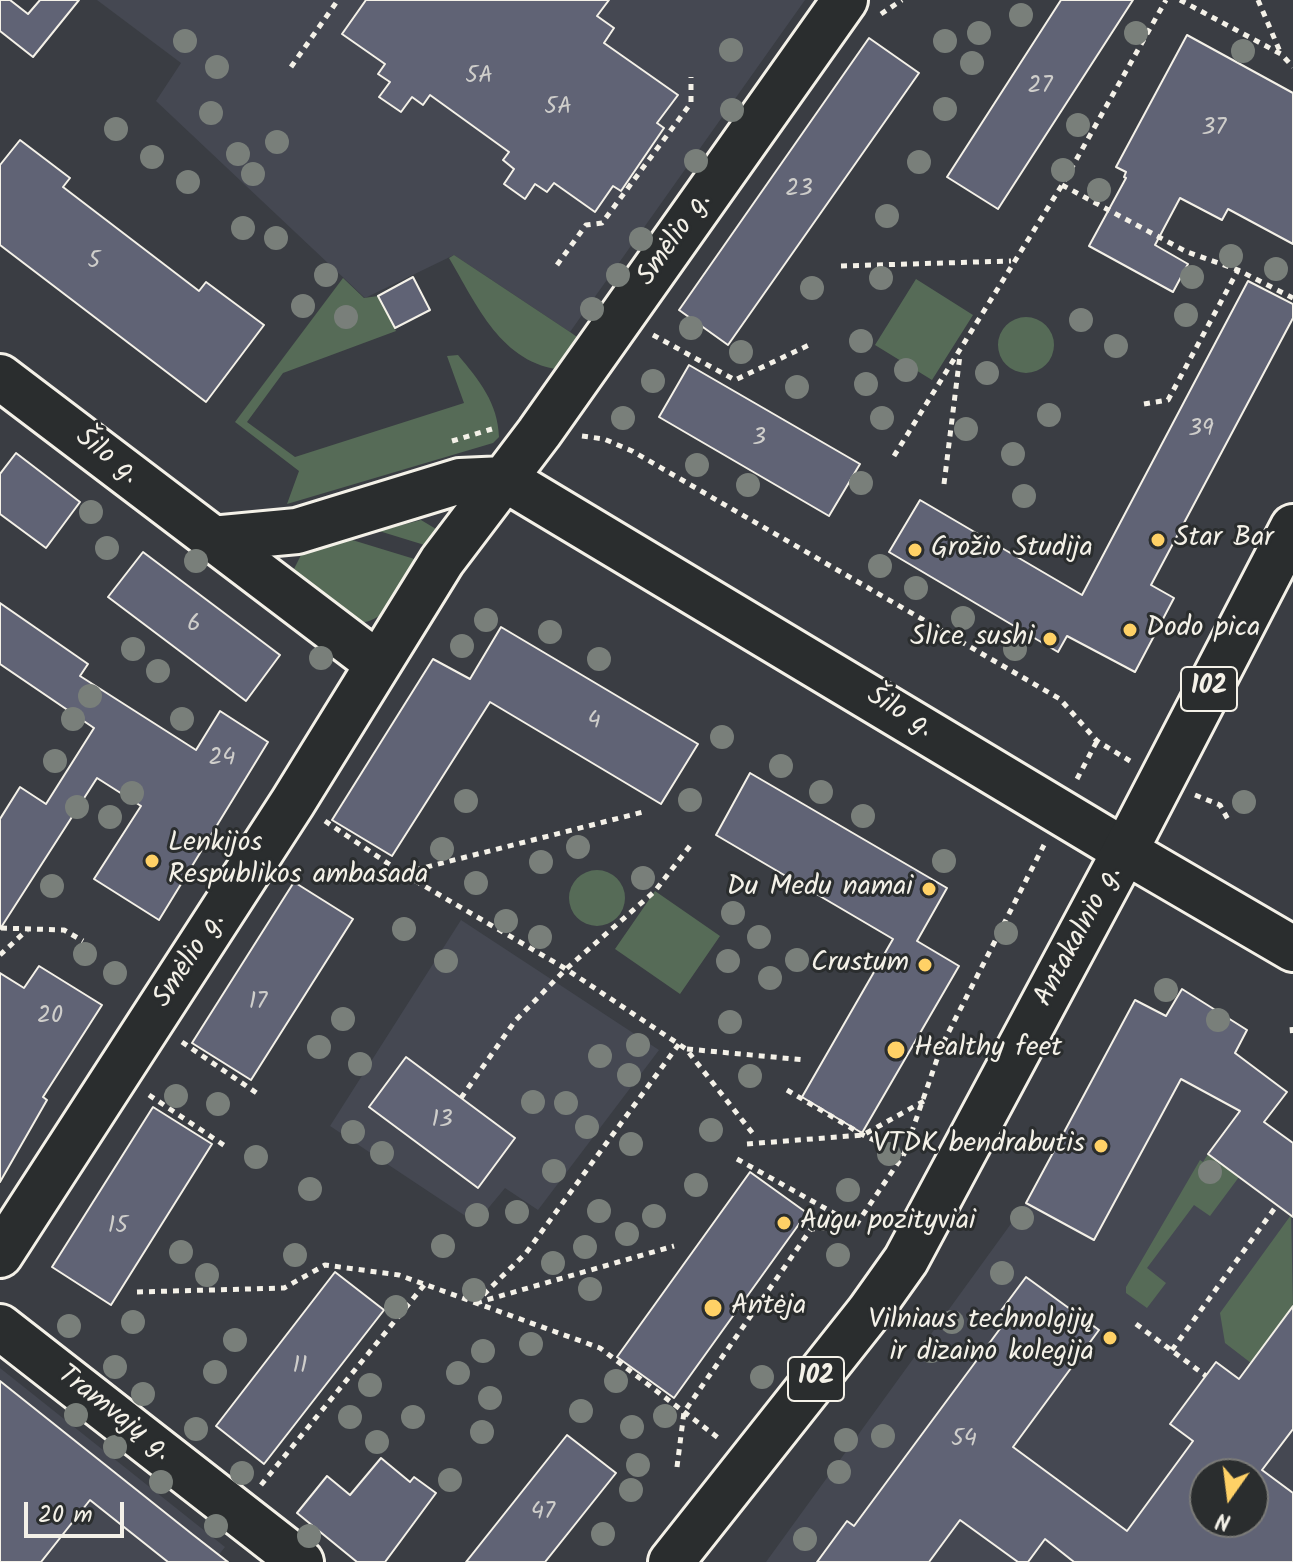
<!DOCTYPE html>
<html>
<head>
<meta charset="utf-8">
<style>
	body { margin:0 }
	#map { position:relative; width:1293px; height:1562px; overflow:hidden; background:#3a3d43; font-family:Kalam,sans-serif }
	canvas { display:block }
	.north { position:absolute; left:1189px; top:1458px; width:80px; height:80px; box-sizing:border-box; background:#2a2d2e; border:2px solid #7b7b78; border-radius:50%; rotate:194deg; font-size:22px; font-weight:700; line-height:32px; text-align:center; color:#f4f1e8 }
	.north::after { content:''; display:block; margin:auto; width:28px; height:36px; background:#ffd166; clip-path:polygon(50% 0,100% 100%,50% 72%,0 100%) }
	.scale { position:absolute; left:24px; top:1502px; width:100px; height:36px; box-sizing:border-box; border:4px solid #f4f1e8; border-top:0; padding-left:10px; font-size:24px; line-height:28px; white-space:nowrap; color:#f4f1e8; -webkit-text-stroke:6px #2a2d2e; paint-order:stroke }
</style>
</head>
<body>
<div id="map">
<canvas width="1293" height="1562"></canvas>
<div class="north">N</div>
<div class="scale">20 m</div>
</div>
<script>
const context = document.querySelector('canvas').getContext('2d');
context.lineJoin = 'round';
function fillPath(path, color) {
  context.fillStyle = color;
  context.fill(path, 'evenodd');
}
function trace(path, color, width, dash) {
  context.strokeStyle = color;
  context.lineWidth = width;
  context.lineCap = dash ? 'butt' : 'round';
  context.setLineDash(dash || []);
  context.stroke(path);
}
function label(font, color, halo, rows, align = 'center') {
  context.font = font + ' Kalam,sans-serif';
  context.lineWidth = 6;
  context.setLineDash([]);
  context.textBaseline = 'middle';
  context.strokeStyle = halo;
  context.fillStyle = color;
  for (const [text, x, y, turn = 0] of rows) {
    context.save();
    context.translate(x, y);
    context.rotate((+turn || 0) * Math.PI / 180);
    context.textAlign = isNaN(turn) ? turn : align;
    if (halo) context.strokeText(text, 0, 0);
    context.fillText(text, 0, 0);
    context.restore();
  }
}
fillPath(new Path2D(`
	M97,0H805L570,332L454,255L365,298L156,101L181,63Z
	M461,920L659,1050L538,1210L505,1188L476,1223L330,1126Z
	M1135,1000L1233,1051L1287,1092L1265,1122L1293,1143V1562H766L1026,1203ZM1205,1474H1253V1522H1205Z
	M0,1368L225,1547L213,1562H0Z`), '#454852');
fillPath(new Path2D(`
	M454,255L570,332L587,344L563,370C501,364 477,305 449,258Z
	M343,278L364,298L378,296L396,331L283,373L247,422L295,457L464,403L447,356L458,355C479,380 498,403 499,437L493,443L287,504L299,471L235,422Z
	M916,279L973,315L932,380L875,345Z
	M998 345a28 28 0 1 1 56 0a28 28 0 1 1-56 0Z
	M421,520L436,529L431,547L379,531Z
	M349,539L421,561C404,584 390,621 359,623L299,577L294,569L302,553Z
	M569 898a28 28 0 1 1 56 0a28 28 0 1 1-56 0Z
	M655,891L720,936L680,994L615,949Z
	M1208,1154L1239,1177L1210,1216L1194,1205L1147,1268L1166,1283L1147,1308L1126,1293V1287L1200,1160L1203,1162Z
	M1291,1215L1293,1306L1251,1363L1225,1343L1220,1313Z`), '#566b57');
const building = new Path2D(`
	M0,0H10L28,14L40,0H79L33,57L0,31Z
	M366,0H609L597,16L614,28L604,43L678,95L657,123L664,128L621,191L613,186L595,212L554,183L547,192L535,184L525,199L504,184L514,169L503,160L509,152L430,95L423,105L412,97L401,112L379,97L390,82L378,74L385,64L342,34Z
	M1061,0H1133L998,209L947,177Z
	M1187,35L1293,93V244L1228,209L1222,220L1180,198L1155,245L1188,264L1173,292L1089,246L1126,178L1124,177L1126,172L1116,167Z
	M869,38L919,73L728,345L679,310Z
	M20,140L70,178L63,187L199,291L206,282L264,325L206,402L0,245V165Z
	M413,277L430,310L395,328L378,296Z
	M1248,281L1293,304V318L1151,585L1174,598L1135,672L1067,636L1058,652L889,552L920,500L1082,595Z
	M689,365L860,464L829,516L659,417Z
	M16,453L80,502L46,548L0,514V474Z
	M143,552L280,655L246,701L108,597Z
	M0,603L88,664L80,676L196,750L220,711L268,742L159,920L94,879L141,806L97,778L0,929V819L20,787L46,804L94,728L0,664Z
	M501,627L698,744L661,804L490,702L392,856L332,820L433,659L470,679Z
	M750,773L947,888L917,941L959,966L862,1133L802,1097L893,939L716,835Z
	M294,882L353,919L251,1080L192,1043Z
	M39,966L102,1005L43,1097L47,1100L0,1182V973L24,988Z
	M1182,989L1247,1030L1235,1053L1287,1092L1264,1122L1293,1143V1217L1208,1154L1240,1111L1181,1079L1094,1240L1026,1203L1135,1000L1166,1016Z
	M406,1057L515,1138L478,1188L369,1107Z
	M153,1107L212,1144L111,1305L52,1267Z
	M750,1172L807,1213L674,1398L617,1357Z
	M335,1272L384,1310L264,1464L216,1426Z
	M1026,1277L1099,1330L1013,1447L1127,1531L1193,1441L1170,1424L1216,1362L1239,1379L1293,1306V1429L1262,1470L1293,1493V1562H1074L1045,1539L1028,1562H1018L960,1520L929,1562H817L847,1521L854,1526L1008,1318L1000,1312ZM1205,1474H1253V1522H1205Z
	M0,1381L192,1534L228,1562H168L90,1500L41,1562H0Z
	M567,1435L616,1473L545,1562H466Z
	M381,1458L410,1482L414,1477L436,1493L385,1562H357L297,1513L327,1476L350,1495Z`);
fillPath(building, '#606375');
trace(building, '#f4f1e8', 2);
const minor = new Path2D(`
	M0,377L378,664
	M212,539L297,531L460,481L505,479L1125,851
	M0,1255L293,802L442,561L539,433L845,0
	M0,1327L301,1562`);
const major = new Path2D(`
	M1125,851L1293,949
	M671,1562L869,1312L906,1260L1125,851L1293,527`);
trace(minor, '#f4f1e8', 50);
trace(major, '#f4f1e8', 50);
trace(new Path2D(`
	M1180,0L1281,54L1293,67
	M1258,0L1281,54
	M881,14L902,0
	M291,67L338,0
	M1062,185L1187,252L1238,270
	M557,265L586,225L602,223L691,103V77
	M841,266L1011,261
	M653,335L735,380L809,345
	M1144,404L1168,400L1238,270L1293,298
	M582,436L604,439L632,451L1060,699L1097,741L1130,761
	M452,441L492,429
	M894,456L1062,185L1166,0
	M944,484L960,355
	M1077,779L1097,741
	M1195,795L1220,805L1230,823
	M325,821L402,873L566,969L686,1049L754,1135
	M403,873L643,812
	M1,928L64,930L83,941
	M0,955L27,930
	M1292,1027L1293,1039
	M182,1042L261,1096
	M687,1049L805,1060
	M787,1090L863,1135L904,1154
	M149,1095L228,1148
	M461,1098L515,1021L566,969L655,891L693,842
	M747,1144L863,1135L924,1101
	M737,1159L855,1225
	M856,1225L904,1154L942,1045L1044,845
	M137,1292L284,1288L325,1265L399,1275L600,1348L721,1440
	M475,1303L526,1253L679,1044
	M476,1303L674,1246
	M1136,1324L1206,1376
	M1172,1350L1277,1205
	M677,1467L684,1412L811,1229L856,1225
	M261,1485L425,1284`), '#f4f1e8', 5, [6, 6]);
trace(minor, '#2a2d2e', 44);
trace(major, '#2a2d2e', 44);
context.fillStyle = '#797f7a';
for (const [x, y] of [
	[1021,15],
	[979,33],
	[1136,33],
	[185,41],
	[945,41],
	[731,50],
	[1243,51],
	[972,63],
	[217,67],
	[945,109],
	[732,110],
	[211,113],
	[1078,125],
	[116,129],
	[277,142],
	[238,154],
	[152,157],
	[696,161],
	[919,162],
	[1063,170],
	[253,174],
	[188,182],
	[1099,190],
	[887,216],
	[243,228],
	[276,238],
	[641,239],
	[1231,256],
	[1276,269],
	[326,275],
	[618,275],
	[1192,277],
	[881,278],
	[812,288],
	[303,306],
	[592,309],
	[1186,315],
	[346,317],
	[1081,320],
	[691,328],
	[861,341],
	[1116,346],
	[741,352],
	[906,370],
	[987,373],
	[653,381],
	[866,384],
	[797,387],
	[1049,415],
	[623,418],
	[882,418],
	[966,429],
	[1013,454],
	[697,465],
	[861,483],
	[748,485],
	[1024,496],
	[91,512],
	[107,548],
	[196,561],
	[880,566],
	[916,588],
	[963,618],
	[486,620],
	[550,632],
	[462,646],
	[133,649],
	[1015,649],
	[321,658],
	[599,659],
	[158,671],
	[90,696],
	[73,719],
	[182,719],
	[722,737],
	[55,761],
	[781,766],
	[821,792],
	[132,793],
	[690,800],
	[466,801],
	[1244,802],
	[77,807],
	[863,816],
	[110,817],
	[578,847],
	[442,849],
	[944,861],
	[541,862],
	[643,878],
	[476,883],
	[52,886],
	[733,913],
	[506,921],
	[404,929],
	[1006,933],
	[540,937],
	[759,937],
	[85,954],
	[797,960],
	[446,961],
	[728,961],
	[115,973],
	[770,978],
	[1166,990],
	[343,1019],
	[1218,1020],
	[730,1022],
	[638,1045],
	[319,1047],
	[600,1056],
	[360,1064],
	[629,1075],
	[750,1076],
	[176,1096],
	[533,1102],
	[566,1103],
	[218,1104],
	[587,1127],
	[711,1130],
	[353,1132],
	[631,1144],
	[382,1153],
	[889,1154],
	[256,1157],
	[554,1171],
	[1210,1172],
	[696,1185],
	[310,1189],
	[848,1190],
	[599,1211],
	[517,1212],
	[477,1215],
	[654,1216],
	[1022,1218],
	[627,1234],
	[443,1246],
	[585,1247],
	[181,1252],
	[295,1255],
	[838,1255],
	[553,1263],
	[1002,1273],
	[207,1275],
	[590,1289],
	[474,1290],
	[396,1307],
	[133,1322],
	[952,1322],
	[69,1326],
	[235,1340],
	[531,1344],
	[483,1351],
	[931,1351],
	[115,1367],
	[215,1372],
	[458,1373],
	[762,1377],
	[616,1381],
	[370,1385],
	[143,1394],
	[490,1398],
	[581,1411],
	[76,1415],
	[665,1416],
	[350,1417],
	[413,1417],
	[632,1427],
	[196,1429],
	[482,1432],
	[883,1436],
	[846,1440],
	[377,1442],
	[115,1447],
	[638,1465],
	[839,1472],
	[242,1473],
	[450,1480],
	[161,1482],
	[631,1490],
	[216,1526],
	[603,1534],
	[309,1536],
	[805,1539]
]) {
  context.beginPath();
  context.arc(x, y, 12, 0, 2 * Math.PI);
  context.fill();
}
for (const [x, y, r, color] of [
	[1158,540,8,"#ffd166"],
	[915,550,8,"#ffd166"],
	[1130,630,8,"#ffd166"],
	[1050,639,8,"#ffd166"],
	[152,861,8,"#ffd166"],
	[929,889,8,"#ffd166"],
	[925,965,8,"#ffd166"],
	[896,1050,10,"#ffd166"],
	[1101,1146,8,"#ffd166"],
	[784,1223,8,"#ffd166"],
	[713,1308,10,"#ffd166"],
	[1110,1338,8,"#ffd166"]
]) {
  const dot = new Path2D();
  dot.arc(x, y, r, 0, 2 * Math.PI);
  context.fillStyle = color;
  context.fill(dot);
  trace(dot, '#2a2d2e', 3);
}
label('24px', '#cfcecb', null, [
	["5A",479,78],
	["27",1040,88],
	["5A",558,109],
	["37",1214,130],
	["23",799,191],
	["5",94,263],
	["39",1201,431],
	["3",759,440],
	["6",194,626],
	["4",594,723],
	["24",222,760],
	["17",258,1004],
	["20",50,1018],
	["13",442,1122],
	["15",118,1228],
	["11",300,1368],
	["54",964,1441],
	["47",543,1514]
]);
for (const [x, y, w] of [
	[1209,689,56],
	[816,1379,56]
]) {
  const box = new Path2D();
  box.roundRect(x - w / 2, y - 22, w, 44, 6);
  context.fillStyle = '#2a2d2e';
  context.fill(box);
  trace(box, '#f4f1e8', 2);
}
label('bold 26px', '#f4f1e8', null, [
	["102",1209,689],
	["102",816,1379]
]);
label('28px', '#f4f1e8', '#2a2d2e', [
	["Smėlio g.",676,240,-55],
	["Šilo g.",106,458,38],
	["Šilo g.",899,714,31],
	["Antakalnio g.",1080,937,-62],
	["Smėlio g.",191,961,-57],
	["Tramvajų g.",113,1415,38]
]);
label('28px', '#f4f1e8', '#2a2d2e', [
	["Star Bar",1174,540],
	["Grožio Studija",931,550],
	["Dodo pica",1146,630],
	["Slice sushi",1034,639,"right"],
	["Lenkijos",168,845],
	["Respublikos ambasada",168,877],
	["Du Medu namai",913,889,"right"],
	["Crustum",909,965,"right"],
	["Healthy feet",914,1050],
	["VTDK bendrabutis",1085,1146,"right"],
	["Augu pozityviai",800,1223],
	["Antėja",731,1308],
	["Vilniaus technolgijų",1094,1322,"right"],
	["ir dizaino kolegija",1094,1354,"right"]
], 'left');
</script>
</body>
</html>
